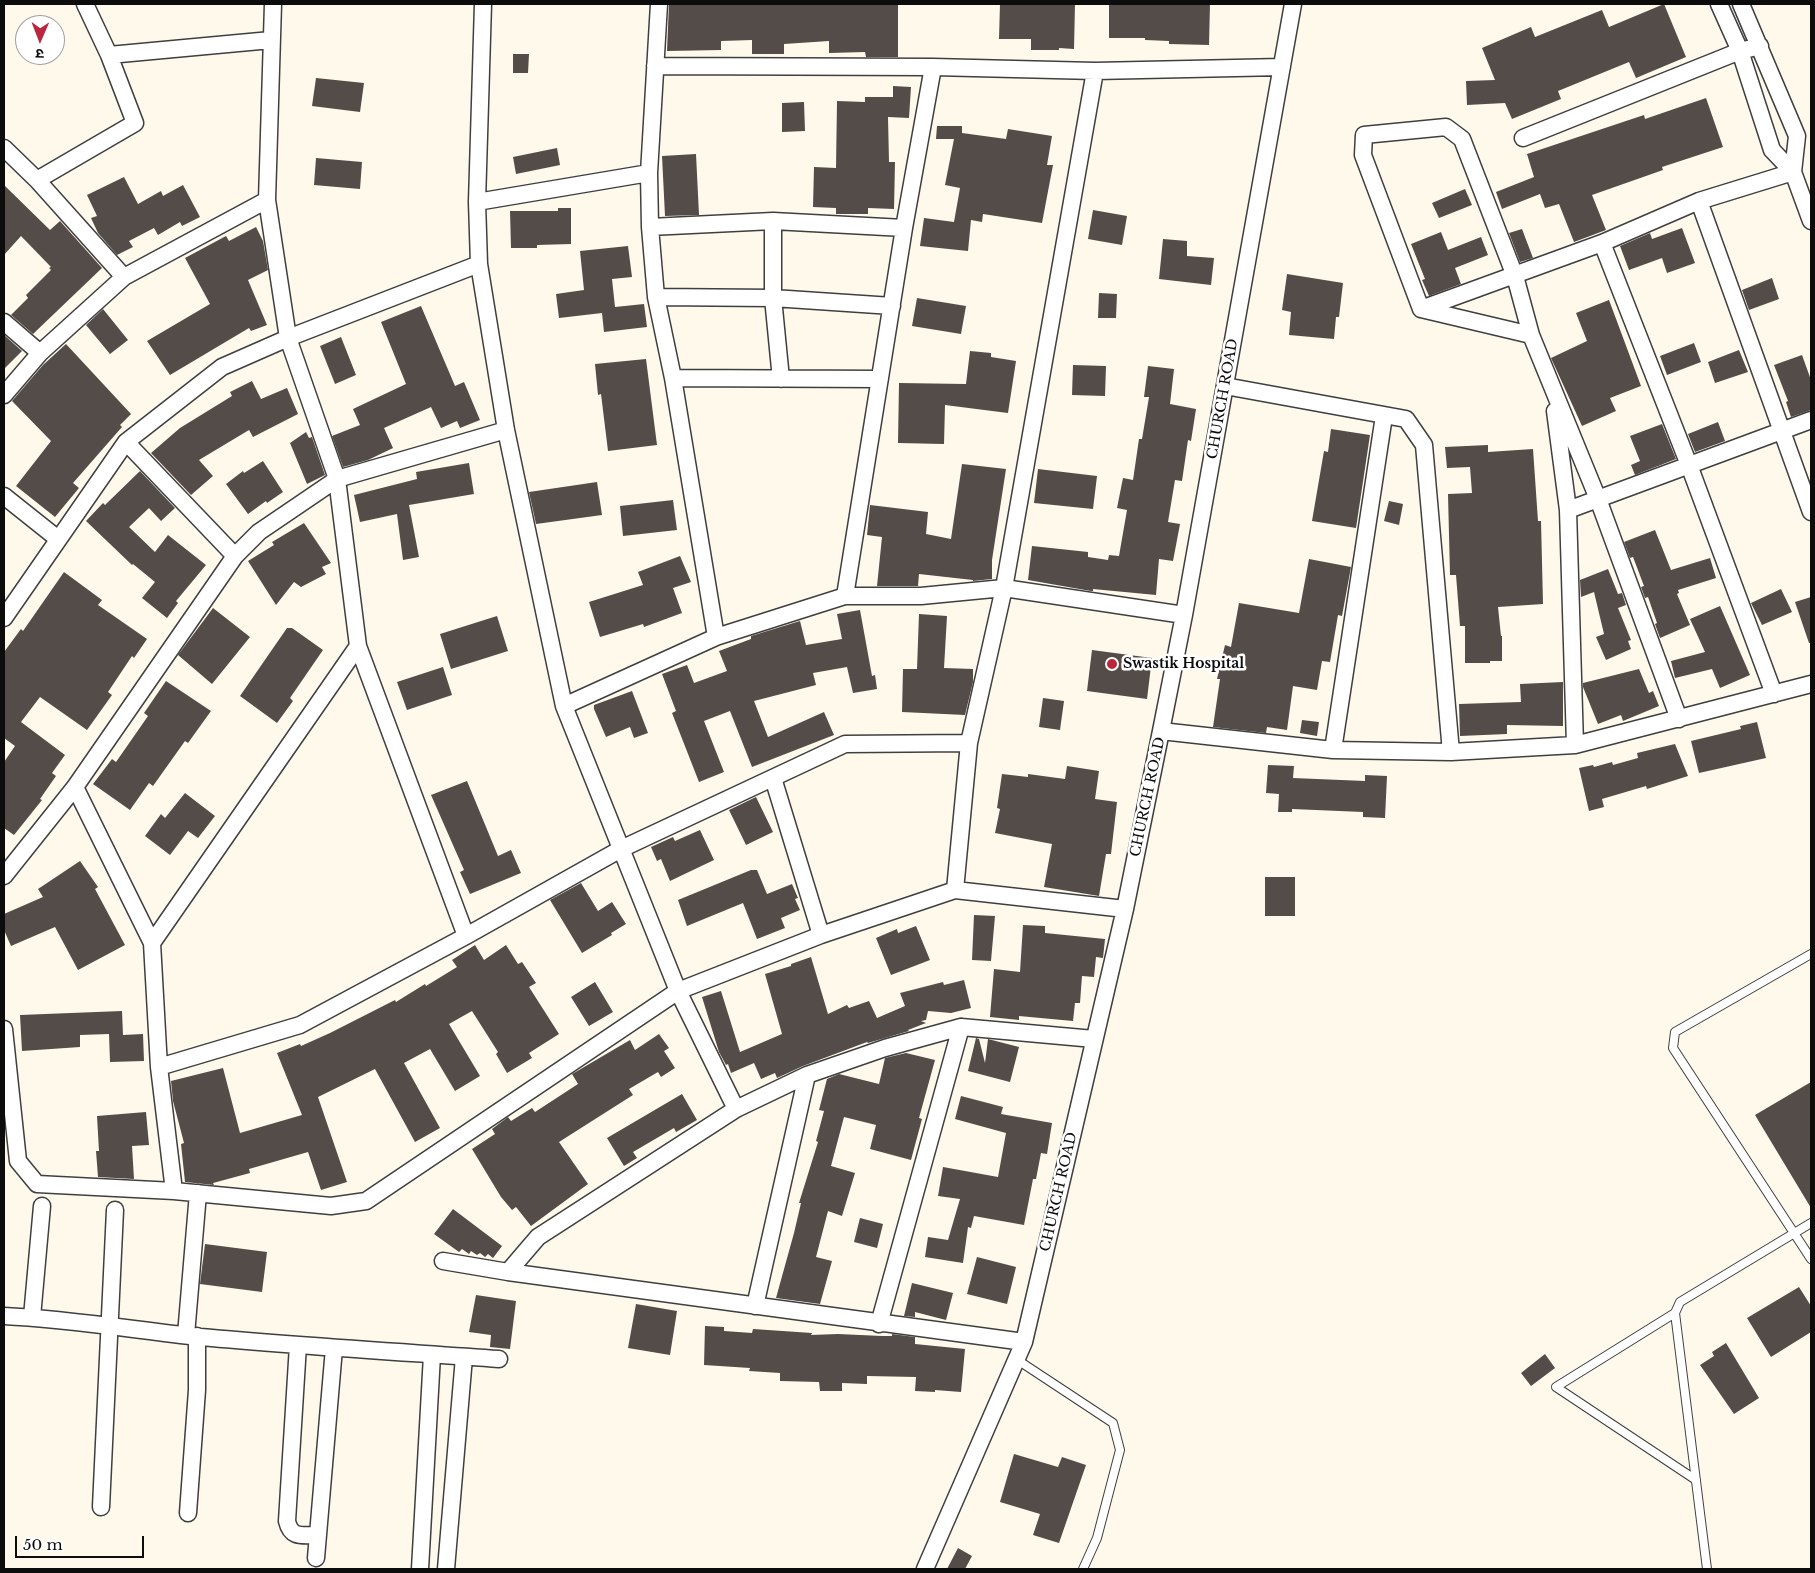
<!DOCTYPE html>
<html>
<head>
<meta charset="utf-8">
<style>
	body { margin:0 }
	#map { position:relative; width:1815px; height:1573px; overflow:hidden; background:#fff9eb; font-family:"Libre Baskerville","Noto Sans Devanagari",serif }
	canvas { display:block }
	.frame { position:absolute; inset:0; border:5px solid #0c0c0c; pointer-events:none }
	.north { position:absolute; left:15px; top:15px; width:50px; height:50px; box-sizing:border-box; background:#fff; border:1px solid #9e9e9e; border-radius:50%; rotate:181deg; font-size:14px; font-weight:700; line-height:20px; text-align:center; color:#0c0c0c }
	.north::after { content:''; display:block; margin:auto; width:18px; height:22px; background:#ba263d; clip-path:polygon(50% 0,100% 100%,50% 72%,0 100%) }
	.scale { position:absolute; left:15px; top:1536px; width:129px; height:22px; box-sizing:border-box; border:2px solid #0c0c0c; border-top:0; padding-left:6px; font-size:15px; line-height:18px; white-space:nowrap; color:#0c0c0c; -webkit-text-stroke:4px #fff; paint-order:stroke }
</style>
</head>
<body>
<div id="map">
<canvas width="1815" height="1573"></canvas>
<div class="frame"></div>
<div class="north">उ</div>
<div class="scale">50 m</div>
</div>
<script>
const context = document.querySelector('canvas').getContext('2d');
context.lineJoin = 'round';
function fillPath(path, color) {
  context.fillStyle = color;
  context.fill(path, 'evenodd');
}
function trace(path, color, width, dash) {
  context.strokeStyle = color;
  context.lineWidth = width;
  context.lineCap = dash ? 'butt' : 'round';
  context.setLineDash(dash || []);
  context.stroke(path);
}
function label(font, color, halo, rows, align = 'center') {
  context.font = font + ' "Libre Baskerville",serif';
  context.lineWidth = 5;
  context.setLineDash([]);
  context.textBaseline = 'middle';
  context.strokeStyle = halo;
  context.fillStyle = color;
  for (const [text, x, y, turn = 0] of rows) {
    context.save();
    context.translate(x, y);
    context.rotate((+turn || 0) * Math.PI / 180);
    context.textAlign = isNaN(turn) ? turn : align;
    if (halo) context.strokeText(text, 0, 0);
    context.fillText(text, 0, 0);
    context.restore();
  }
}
fillPath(new Path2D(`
	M669,4L898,5V57H866L865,52L829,53V41L784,44V54H752V40L721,41V50L667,51Z
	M1000,4H1075L1074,49L1059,48V50H1031V39H999Z
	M1109,4H1210L1209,45L1169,44V41L1145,40V38H1109Z
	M1664,4L1686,57L1636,78L1629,62L1558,91L1561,99L1512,119L1505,103L1467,105L1466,81L1495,80L1482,48L1531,27L1535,37L1602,10L1609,27Z
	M513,54H529L528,73H513Z
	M316,78L364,83L360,112L312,106Z
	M893,86L911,87L909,118L888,117L889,162H895L894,209L868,208V214H836V208L813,207L814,167L836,168L837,101L865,102V97H893Z
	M1706,98L1723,147L1662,167L1663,170L1592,195L1606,230L1574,242L1559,204L1545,208L1540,194L1502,209L1496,192L1534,177L1527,154L1644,115L1645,119Z
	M804,102L805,131L782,132V103Z
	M937,126H962V133L1006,139L1008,129L1052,136L1047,165H1053L1042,223L983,214L982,222L971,220L968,251L920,246L924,218L954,222L960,188L945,185L954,139H936Z
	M557,148L560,165L516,174L513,157Z
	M696,154L699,215L665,216L662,156Z
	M316,158L362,162L360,189L314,185Z
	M124,177L138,204L161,191L163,196L183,185L200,217L182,226L180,222L158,235L154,228L129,241L133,247L117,255L98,233L91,218L97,216L87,195Z
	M4,185L50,230L60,221L102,268L33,334L11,315L28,298L26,295L51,270L49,268L51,267L21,236L4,255Z
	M1465,189L1472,205L1439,218L1432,203Z
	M558,208H571V244L537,245V248H511L510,211H558Z
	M1093,210L1127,216L1122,245L1088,239Z
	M256,227L263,241L268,270L248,280L267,325L251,331L249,328L170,375L147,341L210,304L185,258L226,236L229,241Z
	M1682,228L1695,263L1667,273L1662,258L1629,270L1620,246L1650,233L1652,239Z
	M1522,229L1533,258L1520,262L1509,233Z
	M1441,232L1448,250L1481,237L1488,255L1455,268L1461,284L1429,296L1422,280L1425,279L1411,244Z
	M1163,239L1187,241V256L1214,258L1211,285L1159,279Z
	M628,246L632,277L612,279L615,307L644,304L647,327L604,332L602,313L559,318L556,294L584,290L580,251Z
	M1287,274L1343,283L1339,317H1336L1334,339L1289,335L1291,312L1282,310Z
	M1772,278L1779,299L1749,310L1742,290Z
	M1099,293L1117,294L1116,318H1098Z
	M917,298L966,306L961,334L912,326Z
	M1609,300L1641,386L1610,398L1616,411L1582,426L1551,358L1587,341L1576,313Z
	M421,306L455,386L464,382L480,420L460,428L457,421L441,428L431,407L384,428L393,448L368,460L343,467L332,436L360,425L353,409L406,384L381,322Z
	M103,309L128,340L110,354L86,325Z
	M4,335L22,351L4,369Z
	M341,337L356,375L335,384L320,346Z
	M1694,343L1701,362L1667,375L1660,356Z
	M66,344L131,414L120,425L122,427L73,483L79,488L55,517L16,486L51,441L12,401L43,365Z
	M1739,350L1748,372L1715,383L1708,362Z
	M970,351L991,353V357L1016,361L1008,413L945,405L944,444L898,443L899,383L966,384Z
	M1802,355L1811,380V410L1791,417L1786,402L1788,401L1774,365Z
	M646,359L657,445L608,451L601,394L598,395L595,364Z
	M1073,365L1106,366L1105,396L1072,395Z
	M1148,366L1174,369L1170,404L1196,409L1191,441L1188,440L1182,481L1175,480L1168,522L1180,524L1173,561L1159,559L1156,595L1093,589V591H1091L1028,580L1032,546L1088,552V557L1108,560L1109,555L1119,556L1127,510L1117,508L1123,478L1133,480L1139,439H1142L1149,397H1144Z
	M252,381L261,399L287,388L298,414L253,437L249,430L199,460L213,476L191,495L151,453L180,428L232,396L230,392Z
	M1718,422L1725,441L1695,452L1688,434Z
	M1662,424L1676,459L1635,475L1631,465L1640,461L1630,436Z
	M1331,429L1370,435L1356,528L1312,521L1324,451L1328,452Z
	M306,432L309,438L312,437L325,475L307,484L290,443Z
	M1488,445V452L1533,449L1538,521H1541L1543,604L1498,607L1501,636H1502V661H1490V663H1465V626H1460L1456,575H1450L1448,494L1472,493L1470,467L1447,468L1445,447Z
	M263,461L283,492L267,503L266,501L248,514L226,484L243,471L244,473Z
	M469,463L474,494L409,505L419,557L403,560L397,514L360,522L354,495L417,479L416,472Z
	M962,464L1006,469L992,560V579L973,581V580L919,574L918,586H877L882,537L867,535L870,505L928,512L926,534L951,539Z
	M1038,469L1097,476L1093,509L1034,503Z
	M140,471L175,508L161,521L149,508L129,527L155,552L168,535L206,565L176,601L178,603L167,618L142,598L155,582L133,564L132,565L86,521L103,503L105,505Z
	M597,482L602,515L536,524L529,492Z
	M673,500L677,530L623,536L620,506Z
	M1389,501L1403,504L1399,525L1384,521Z
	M304,523L331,563L322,567L326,574L301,587L294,582L276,605L248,561L274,545L272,542Z
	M1655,530L1671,570L1710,558L1716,578L1678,590L1679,593L1677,594L1690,625L1660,638L1655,624L1657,623L1648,597L1645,598L1641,587L1644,586L1633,557L1630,558L1624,542Z
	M680,556L691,582L673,588L682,613L644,627L643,624L600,637L589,602L643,585L638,572Z
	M1309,559L1351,567L1342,616L1338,615L1330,662L1322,661L1317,690L1293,686L1287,730L1267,727L1266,733L1213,727L1220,679H1217L1225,645L1231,647L1239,603L1299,613Z
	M1608,569L1618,594L1622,593L1626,605L1618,608L1631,640L1628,641L1631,649L1606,660L1596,637L1604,634L1594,592L1581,597L1580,580Z
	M64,572L102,600L98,605L147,639L134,658L132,656L108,692L112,695L87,730L40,697L21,722L65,755L52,773L56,776L40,799L42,800L14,835L4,828V762L15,746L4,738V652L21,629L23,631Z
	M1781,589L1792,612L1762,625L1751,603Z
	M1811,597V643H1809L1795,602Z
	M1720,606L1750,675L1720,688L1712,669L1675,678L1671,661L1705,652L1690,619Z
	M213,608L250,637L212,684L178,655Z
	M860,610L872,676L875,675L877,689L853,693L847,667L813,673L816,685L754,701L768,737L824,712L834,735L752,767L730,711L704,721L724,772L699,782L672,713L676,711L662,674L687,665L694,683L727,671L719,651L751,639V636L800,621L806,645L842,639L837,614Z
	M919,614L947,616L944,668L973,669V682L965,715L902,712L903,669H917Z
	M497,616L508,651L451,669L440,634Z
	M287,628H292L323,650L290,698L293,701L277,723L240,696Z
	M1092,650L1152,658L1147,699L1087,691Z
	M443,667L452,695L407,710L397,682Z
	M1639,669L1649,693L1653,691L1659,706L1623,721L1621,715L1598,724L1583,687V683Z
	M166,681L211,711L188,743L185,741L153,786L149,783L130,810L93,784L112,759L116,762L148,716L144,713Z
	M1563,682V726L1507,725V734L1460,736L1459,704L1521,702L1520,684Z
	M632,691L648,733L634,738L630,727L606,737L594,709V705Z
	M1043,698L1064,701L1060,730L1039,727Z
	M1302,720L1319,722L1317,736L1300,733Z
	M1757,722L1766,758L1699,773L1691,741L1741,729L1740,726Z
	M1675,744L1688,776L1647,789L1646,786L1602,799L1604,807L1589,811L1579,768L1593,765L1594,767L1612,762L1613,765L1638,758L1637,753Z
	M1268,765L1294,766L1293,778L1365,781V775L1387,776L1385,818L1363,817V812L1292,809V812H1278L1279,794L1266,793Z
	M1067,766L1099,771L1095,799L1117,802L1111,854H1106L1099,896L1044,887L1052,844L995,833L1000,809L997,808L1002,774L1028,777V774L1065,779Z
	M467,781L498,856L511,850L521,873L470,894L460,872L464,870L431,795Z
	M185,793L215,816L198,838L188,831L170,855L145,836L161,814L165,818Z
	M756,797L773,832L746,845L729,810Z
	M700,830L714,860L670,881L661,859L657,861L651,847L673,837L675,841Z
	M80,861L98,887L95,889L125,945L78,970L55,927L11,946L4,930V914L43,897L38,889Z
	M751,870H757L767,894L792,884L798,898L795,899L800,910L781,918L785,928L757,939L743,903L687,926L678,900Z
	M1265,877H1295V916H1265Z
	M581,883L598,911L612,902L626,924L611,933L612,935L582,953L550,900Z
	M974,915L995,916L991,961L972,960Z
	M1023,925L1045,926V933L1105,939L1103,958L1096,957L1094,977L1082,976L1080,1003H1075L1073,1021L1019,1016V1020L990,1017L994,969L1020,972Z
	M916,926L930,960L891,975L876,938L897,929L898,933Z
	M475,945L484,960L506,945L518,964L522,962L536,983L529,987L559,1034L529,1053L532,1058L507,1073L496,1054L498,1052L472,1011L449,1024L480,1076L455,1091L430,1049L404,1063L440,1128L415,1142L375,1069L318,1097L347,1182L321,1190L308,1152L249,1169L250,1173L213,1183L214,1185L185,1182L181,1144L184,1143L173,1101L171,1081L223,1068L240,1133L302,1115L277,1053L300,1044L301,1046L330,1033L395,1000L396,1002L425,984L426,986L457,967L452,960Z
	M811,957L828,1014L847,1005L849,1008L869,1001L877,1018L905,1006L900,993L943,982L944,985L964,980L971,1008L951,1013L928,1011L926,1020L921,1021L926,1023L908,1030L909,1031L868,1043L867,1042L803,1066L777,1078L775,1073L761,1079L754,1063L731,1073L728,1064L726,1065L719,1052L702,997L721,991L740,1052L782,1034L765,974L791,966V964Z
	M595,982L613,1012L589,1026L571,997Z
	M122,1011L123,1035L143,1034L144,1061L110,1062L109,1034L80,1035V1047L22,1051L20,1015Z
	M659,1034L669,1048L664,1051L675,1068L661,1077L658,1072L629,1089L633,1095L559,1142L588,1184L531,1226L516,1207L512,1210L501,1197L472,1149L495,1134L492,1129L508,1117L511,1121L532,1108L535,1112L578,1084L572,1074L579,1070L630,1040L635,1050Z
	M976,1038L979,1039L985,1063L988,1039L1019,1047L1010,1082L968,1071Z
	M906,1053L935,1060L919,1118L922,1119L911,1160L870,1149L876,1125L844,1117L831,1166L855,1173L842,1216L828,1211L816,1257L832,1261L820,1304L776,1298L794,1233L801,1203H799L818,1142L816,1141L824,1111L819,1110L827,1079L839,1074L879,1084L885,1058Z
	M1811,1082V1208L1755,1115Z
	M682,1094L697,1120L676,1132L674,1128L633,1152L637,1158L624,1166L607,1138Z
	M961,1096L1003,1107L1001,1114L1052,1123L1047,1154L1041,1153L1036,1179H1033L1024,1225L974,1216L971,1228L968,1227L963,1263L925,1257L928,1237L948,1240L960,1199L938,1196L943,1167L998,1177L1006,1133L955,1119Z
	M146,1112L149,1145L132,1146L134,1179L98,1177L96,1151H99L97,1116Z
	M453,1209L502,1246L493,1258L488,1254L485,1257L480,1253L477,1255L471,1251L469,1254L462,1249L459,1252L434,1234Z
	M860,1218L883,1224L877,1248L854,1242Z
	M205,1244L267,1252L262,1292L200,1284Z
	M977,1257L1016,1267L1007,1304L967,1294Z
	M912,1283L953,1293L946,1320L915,1312V1317L904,1316Z
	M1799,1287L1811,1306V1332L1771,1357L1747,1318Z
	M476,1295L516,1301L510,1349L490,1347L491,1335L469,1332Z
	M636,1304L677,1311L670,1355L628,1348Z
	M705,1326L724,1327V1331L752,1333L753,1329L812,1333L811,1335L838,1334L882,1336H892V1334L915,1337V1344L965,1349L961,1392L935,1390V1392L915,1391L916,1377L867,1376V1384L842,1383V1391H820L819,1382L780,1381V1373L749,1371L750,1368L704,1365Z
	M1726,1343L1759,1398L1734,1414L1700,1365L1714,1356L1712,1352Z
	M1545,1354L1555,1368L1531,1386L1521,1373Z
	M1014,1454L1058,1467L1062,1457L1086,1465L1059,1543L1033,1535L1040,1514L1000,1502Z
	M958,1548L972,1556L965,1569H947Z`), '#544c48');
const lane = new Path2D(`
	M1811,954L1675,1032L1673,1048L1811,1259
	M1675,1313L1556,1387L1696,1480
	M1016,1359L1113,1423L1120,1450L1097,1538L1083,1569
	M1707,1569L1675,1313L1680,1302L1811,1223`);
const street = new Path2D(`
	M273,4L267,200L288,338L337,479L358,646L466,936
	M483,4L477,202L479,264L506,430L564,706L678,991L736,1109
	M659,4L649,173L650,227L656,297L673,378L716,637
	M1719,4L1740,51L1772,150L1793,172L1811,221
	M1741,4L1797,136L1793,172
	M109,55L271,40
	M655,66L933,67L1095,71L1282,67
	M1523,138L1740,51L1760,46
	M4,148L37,180L124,277
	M37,180L135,123L109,55L85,4
	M1699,201L1811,512
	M477,202L649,173
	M773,221V298L781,379
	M650,227L773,221L904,228
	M1602,243L1689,465L1774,694
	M656,297L773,298L892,306
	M1421,309L1363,155L1364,135L1446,127L1462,139L1515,276L1531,335L1598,499L1679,719
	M1421,309L1602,243L1699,201L1793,172
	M1421,309L1531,335
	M4,322L40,353
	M673,378L880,379
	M1225,386L1406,419L1424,445L1451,752
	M4,395L40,353L124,277L267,200
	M1555,411L1568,510L1575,745
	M126,442L235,556
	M4,496L58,539
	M1568,510L1811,420
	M845,596L904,228L933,67
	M4,618L126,442L222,367L288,338L479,264
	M564,706L716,637L845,596H921L1004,588L1184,615
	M1161,731L1333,750L1451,752L1575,745L1811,684
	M1333,750L1384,416
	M773,778L821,935
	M75,787L152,943L159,1067L174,1191
	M4,876L75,787L235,556L259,532L337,479L506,430
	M955,890L969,743L1004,588L1095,71
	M152,943L358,646
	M4,1029L18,1161L37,1184L174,1191L331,1206L366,1201L678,991L821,935L955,890L1125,909
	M159,1067L300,1025L466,936L621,849L845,744L969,743
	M443,1261L508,1272
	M755,1306L807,1075
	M4,1316C69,1319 135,1330 200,1337C300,1346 400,1352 499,1359
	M32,1317L42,1206
	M879,1324L961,1027
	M186,1335L198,1193
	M1024,1342L508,1272L538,1237L736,1109L807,1075L885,1048L961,1027L1094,1039
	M298,1345L287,1521C291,1539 303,1535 318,1535
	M101,1507L115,1210
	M188,1513L197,1390V1336
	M316,1558L334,1348
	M420,1569L432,1355
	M446,1569L464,1357
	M925,1569L1024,1342L1125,909L1161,731L1184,615L1293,4`);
trace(lane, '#3f3f3f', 10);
trace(street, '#3f3f3f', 19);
trace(lane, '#fff', 8);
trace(street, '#fff', 16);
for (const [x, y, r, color] of [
	[1112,664,6,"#ba263d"]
]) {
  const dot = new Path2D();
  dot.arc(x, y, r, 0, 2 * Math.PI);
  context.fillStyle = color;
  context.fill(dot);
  trace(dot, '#fff', 2);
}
label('14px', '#0c0c0c', '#fff', [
	["CHURCH ROAD",1223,399,-80],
	["CHURCH ROAD",1148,797,-78],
	["CHURCH ROAD",1059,1192,-77]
]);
label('bold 14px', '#0c0c0c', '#fff', [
	["Swastik Hospital",1123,664]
], 'left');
</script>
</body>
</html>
